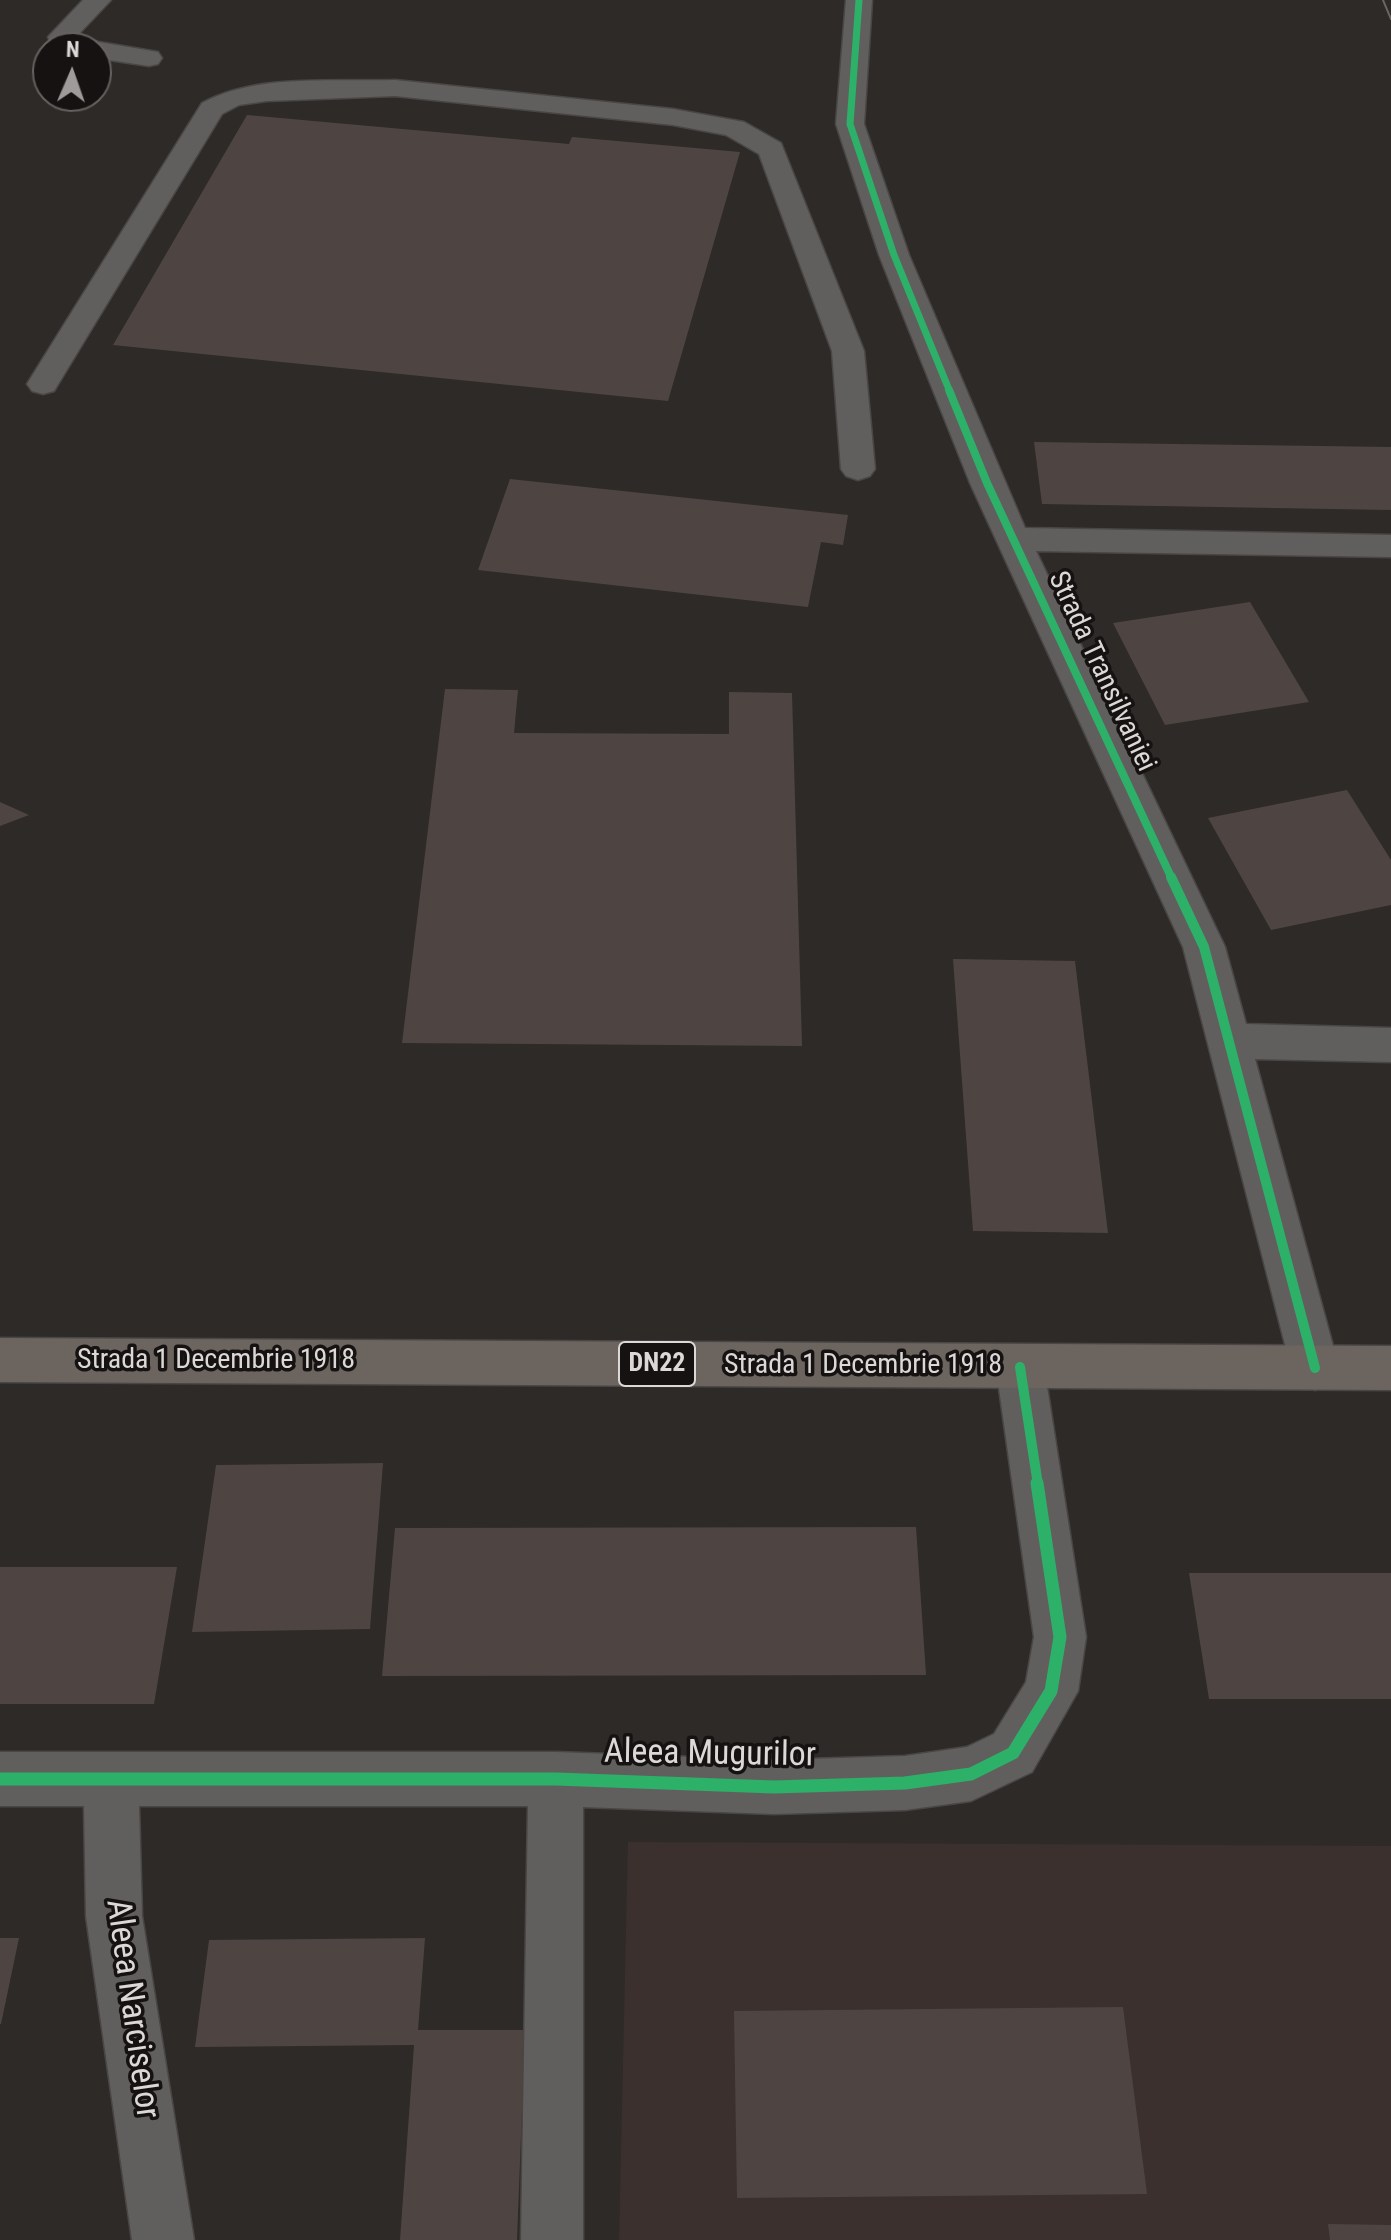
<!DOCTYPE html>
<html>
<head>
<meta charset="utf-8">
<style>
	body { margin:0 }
	#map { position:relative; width:1391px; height:2240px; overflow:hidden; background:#2d2a28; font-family:"Roboto Condensed",sans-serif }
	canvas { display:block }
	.north { position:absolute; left:32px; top:32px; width:80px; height:80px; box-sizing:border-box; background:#151211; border:2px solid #656160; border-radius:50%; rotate:2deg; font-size:22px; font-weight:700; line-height:32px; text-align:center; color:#dcd8d7 }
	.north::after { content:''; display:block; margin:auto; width:28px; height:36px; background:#9f9b9a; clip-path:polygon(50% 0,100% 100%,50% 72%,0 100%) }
</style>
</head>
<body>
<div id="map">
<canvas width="1391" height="2240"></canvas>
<div class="north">N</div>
</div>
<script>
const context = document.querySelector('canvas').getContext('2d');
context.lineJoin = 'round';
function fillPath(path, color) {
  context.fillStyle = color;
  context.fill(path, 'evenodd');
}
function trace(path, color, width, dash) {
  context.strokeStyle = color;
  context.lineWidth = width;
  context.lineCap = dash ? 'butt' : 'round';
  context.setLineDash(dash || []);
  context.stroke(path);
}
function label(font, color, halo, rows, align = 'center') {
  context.font = font + ' "Roboto Condensed",sans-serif';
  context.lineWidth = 7;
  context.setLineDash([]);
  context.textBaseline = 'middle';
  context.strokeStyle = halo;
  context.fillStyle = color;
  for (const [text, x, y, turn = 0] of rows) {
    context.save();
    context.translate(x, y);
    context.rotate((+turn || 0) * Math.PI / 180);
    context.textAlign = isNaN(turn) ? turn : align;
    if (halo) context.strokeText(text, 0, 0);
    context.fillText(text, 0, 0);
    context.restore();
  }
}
fillPath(new Path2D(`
	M628,1842L1391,1846V2240H619Z`), '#3b302d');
fillPath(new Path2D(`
	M247,115L569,144L572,137L740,152L668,401L113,345Z
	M1034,442L1391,447V510L1042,504Z
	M510,479L848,515L843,545L821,542L808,607L478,570Z
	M1250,602L1309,702L1165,725L1113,623Z
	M445,689L518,690L514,733L729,734V692L792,693L802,1046L402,1043Z
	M1347,790L1391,860V905L1271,930L1208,818Z
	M0,802L29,815L0,826Z
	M953,959L1075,961L1108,1233L973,1231Z
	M383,1463L370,1629L192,1632L216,1465Z
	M916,1527L926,1675L382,1676L395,1528Z
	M0,1567H177L154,1704H0Z
	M1189,1573H1391V1699H1209Z
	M0,1938H19L1,2024H0Z
	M425,1938L418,2030H525L517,2240H400L414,2045L195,2047L209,1940Z
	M1123,2007L1147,2194L737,2198L734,2011Z
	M1328,2224L1391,2225V2240H1330Z`), '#4e4542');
const minor = new Path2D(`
	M83,0H111L75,38L158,52L162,58L158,64L149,66L96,58V48H53L48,37Z
	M846,0H872L864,124L909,255L1025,528L1391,535V557L1036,551L1225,947L1246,1024L1391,1028V1062L1255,1059L1339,1368L1332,1383L1315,1390L1298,1383L1291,1368L1183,947L970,483L879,255L836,124Z
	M395,80L673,109L744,122L781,143L864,351L875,469L870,476L858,480L846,476L841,469L832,351L759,154L726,135L673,125L395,96L267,101L239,105L222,114L54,391L43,394L32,391L27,384L202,103C257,73 334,82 395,80Z
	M1020,1345L1037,1352L1044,1367L1086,1637L1078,1691L1032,1772L971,1801L905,1810L774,1814L583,1807V2240H521L528,1806H139L142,1916L194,2240H132L86,1916L84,1806H0V1752H556L774,1760L905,1756L967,1747L994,1734L1026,1682L1034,1637L996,1367L1003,1352Z`);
const major = new Path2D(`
	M0,1338L1391,1346V1390L0,1382Z`);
trace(minor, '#494645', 3);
trace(major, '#494645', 3);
fillPath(minor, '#615f5e');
fillPath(major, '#6c655f');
trace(new Path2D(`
	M1383,0L1391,19`), '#686665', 2);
trace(new Path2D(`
	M859,0L850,124L894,255L950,392`), '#2db169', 7);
trace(new Path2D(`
	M949,390L987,483L1172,879`), '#2db169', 8);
trace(new Path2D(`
	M1171,877L1204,947L1315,1368
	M1020,1367L1038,1485`), '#2db169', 10);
trace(new Path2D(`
	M0,1779H556L774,1787L905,1783L971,1774L1013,1753L1051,1691L1060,1637L1037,1483`), '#2db169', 13);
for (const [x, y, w] of [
	[657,1364,76]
]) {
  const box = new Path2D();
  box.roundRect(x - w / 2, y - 22, w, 44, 6);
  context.fillStyle = '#151211';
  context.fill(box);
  trace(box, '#dcd8d7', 2);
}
label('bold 26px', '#dcd8d7', null, [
	["DN22",657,1364]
]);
label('28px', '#dcd8d7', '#151211', [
	["Strada Transilvaniei",1101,672,65],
	["Strada 1 Decembrie 1918",216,1361],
	["Strada 1 Decembrie 1918",863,1366]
]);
label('34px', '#dcd8d7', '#151211', [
	["Aleea Mugurilor",710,1755,1],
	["Aleea Narciselor",131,2009,82]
]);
</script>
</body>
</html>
